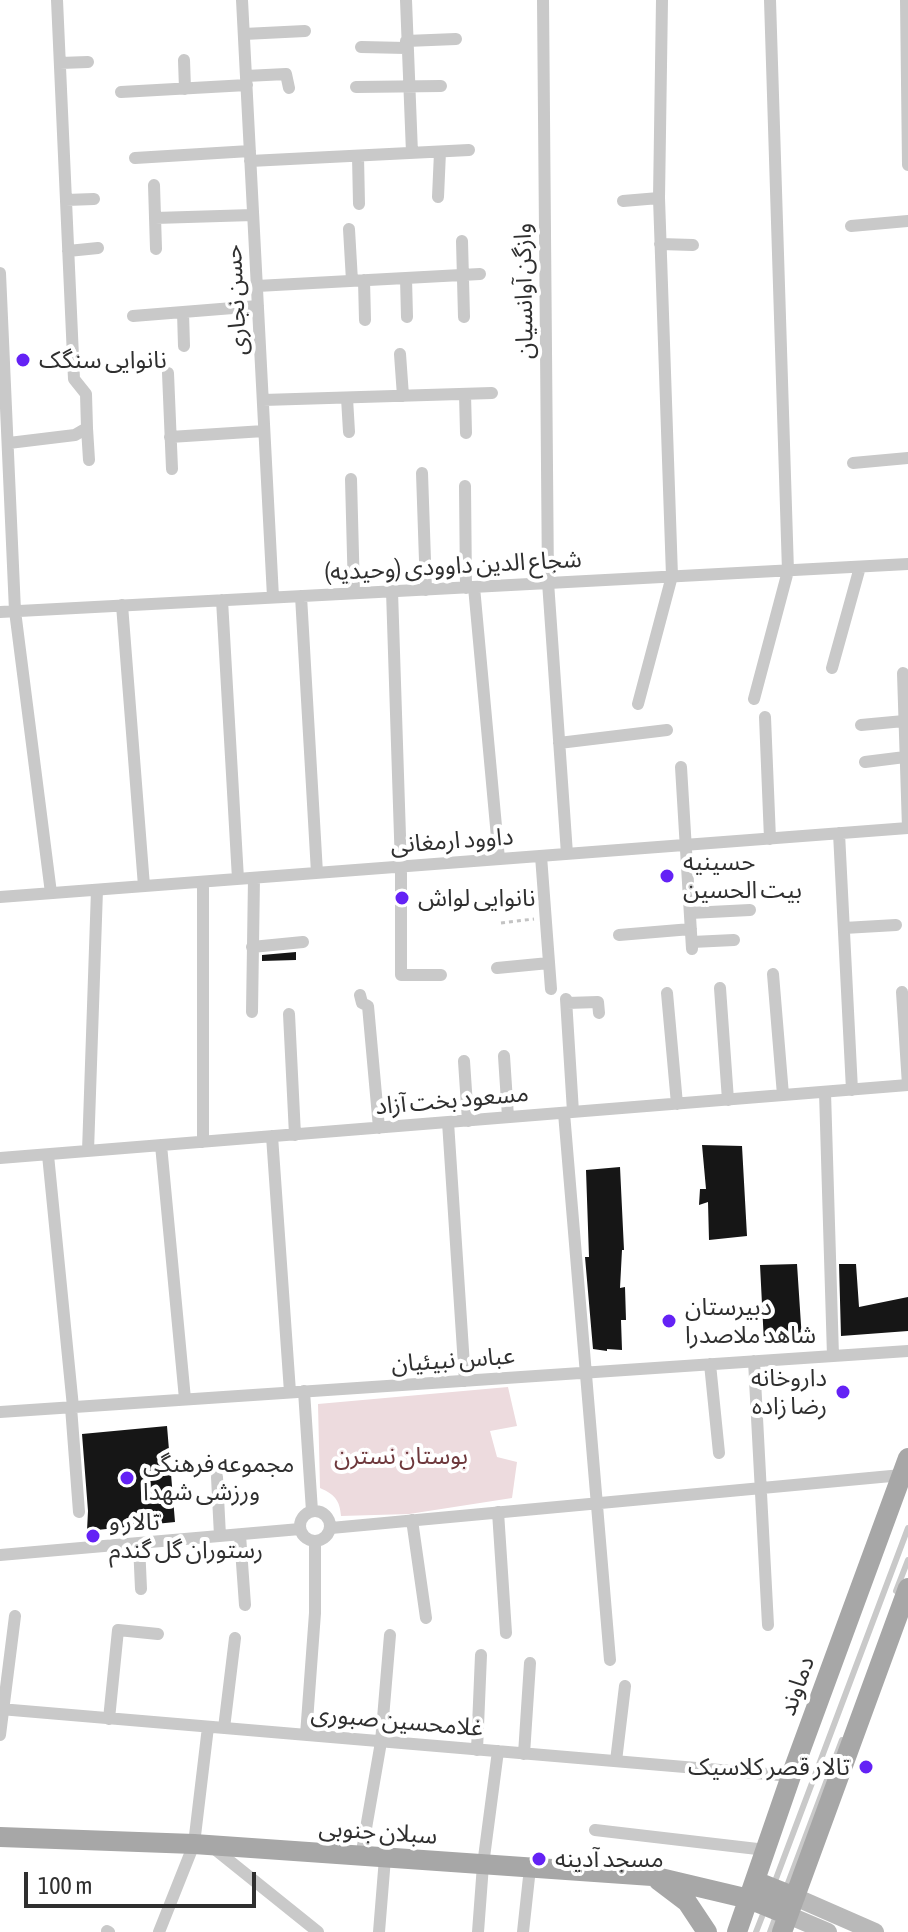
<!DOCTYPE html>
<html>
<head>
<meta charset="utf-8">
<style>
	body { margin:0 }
	#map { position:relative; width:908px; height:1932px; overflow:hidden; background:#fff; font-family:"Asap Condensed",sans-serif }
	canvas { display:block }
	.scale { position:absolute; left:24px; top:1872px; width:232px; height:36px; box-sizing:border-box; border:4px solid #2f2f2f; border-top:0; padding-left:10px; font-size:24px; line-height:28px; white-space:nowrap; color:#2f2f2f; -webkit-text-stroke:6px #fff; paint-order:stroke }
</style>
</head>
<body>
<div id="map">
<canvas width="908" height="1932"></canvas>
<div class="scale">100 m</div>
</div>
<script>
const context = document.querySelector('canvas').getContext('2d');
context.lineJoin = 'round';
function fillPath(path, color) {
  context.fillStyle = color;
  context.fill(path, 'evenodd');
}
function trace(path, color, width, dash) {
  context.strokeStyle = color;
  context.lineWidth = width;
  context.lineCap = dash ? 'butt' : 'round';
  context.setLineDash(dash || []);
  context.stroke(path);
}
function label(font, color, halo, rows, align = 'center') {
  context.font = font + ' "Asap Condensed","Noto Sans Arabic",sans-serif';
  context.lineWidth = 8;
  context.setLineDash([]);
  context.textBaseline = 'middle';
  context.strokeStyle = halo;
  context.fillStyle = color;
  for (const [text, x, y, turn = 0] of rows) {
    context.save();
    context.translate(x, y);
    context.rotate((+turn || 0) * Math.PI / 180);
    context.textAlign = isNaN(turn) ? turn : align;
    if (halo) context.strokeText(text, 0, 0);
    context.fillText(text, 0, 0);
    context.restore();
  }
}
fillPath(new Path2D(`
	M508,1387L517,1426L490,1431L497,1457L517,1462L512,1498L409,1514L341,1516C340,1500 334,1494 320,1488L318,1404Z`), '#eddbde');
fillPath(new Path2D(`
	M296,952V960L262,961V955Z
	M702,1145L742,1146L747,1236L709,1240L708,1202L699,1205L700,1189H706Z
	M620,1167L624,1250H622L620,1288L625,1287L626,1320H621L622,1350L607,1349V1351L593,1349L585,1257H589L586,1170Z
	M797,1264L802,1340L764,1343L760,1265Z
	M839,1264H856L859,1307L908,1297V1331L841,1336Z
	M167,1426L175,1522L87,1531L88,1511L82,1434Z`), '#161616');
trace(new Path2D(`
	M501,923L534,919`), '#c3c3c3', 3, [4, 4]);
trace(new Path2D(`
	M896,1591L908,1560
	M774,1884L908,1528
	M785,1891L842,1740
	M756,1932L765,1909
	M770,1932L777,1913`), '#c9c9c9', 6);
trace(new Path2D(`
	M242,0L273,597
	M406,0L412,153
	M543,0L548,582L567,854
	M906,0L908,165
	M244,34L305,31
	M406,41L456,39
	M361,47L406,48
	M184,60L185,89
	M60,63L88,62
	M246,76L286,74L289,88
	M356,87L441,86
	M121,92L247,85
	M358,156L359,204
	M135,158L250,151
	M250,161L469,150
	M154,185L156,249
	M438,197L440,152
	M66,200L94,199
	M623,201L659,198
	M155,218L253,215
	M851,226L908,221
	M349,229L352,281
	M462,241L464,317
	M660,244L693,245
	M68,251L98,248
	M0,273L15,611L51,893
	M406,278L407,317
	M364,280L365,320
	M257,286L480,274
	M183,312L184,346
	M133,316L258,306
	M400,354L403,396
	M168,373L172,469
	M465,394L466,433
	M347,398L349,432
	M263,400L492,393
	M87,428L89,460
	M170,437L264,431
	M9,443L75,435L87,428L86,394L74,379L57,0
	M853,463L908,458
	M422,473L426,590
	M351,479L354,593
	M465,486L466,588
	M474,587L499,859
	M392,591L401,867V975H441
	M301,596L317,873
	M222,600L238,879
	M122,605L144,886
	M0,612L908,564
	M832,668L860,567
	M903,673L908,828
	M754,699L788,571L770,0
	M638,704L672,576L659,198L662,0
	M765,717L770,839
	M861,725L904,721
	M559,743L667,730
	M865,762L905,757
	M681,767L692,949
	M839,833L852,1090
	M541,856L551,989
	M0,897L908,828
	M690,913L750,910
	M844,928L896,925
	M619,935L691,929
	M692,942L734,940
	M252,947L303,942
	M497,968L549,963
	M773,974L783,1095
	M720,988L728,1100
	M902,992L908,1085
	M667,993L677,1104
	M360,995L362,1003L368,1006L379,1128
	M566,999L573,1112
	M567,1003L598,1002L599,1013
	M252,1012L254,878
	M289,1014L295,1135
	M504,1056L508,1117
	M464,1061L468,1121
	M825,1092L833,1356
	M564,1113L610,1660
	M448,1122L465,1381
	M272,1136L290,1392
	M203,1142V882
	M161,1145L185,1399
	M88,1151L97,890
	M48,1155L73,1407
	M0,1158L908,1085
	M754,1361L768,1625
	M710,1364L719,1453
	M304,1391L312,1511
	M71,1407L79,1512
	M0,1412L908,1351
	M217,1477L220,1536
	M300 1526a15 15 0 1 1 30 0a15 15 0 1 1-30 0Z
	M498,1512L506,1633
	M412,1520L426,1618
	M331,1528L902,1475
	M240,1535L245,1605
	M139,1544L141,1589
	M0,1555L300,1529
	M0,1709L791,1776
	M109,1719L118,1630L158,1634
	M224,1728L235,1638
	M0,1735L15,1616
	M306,1735L315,1613V1542
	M477,1750L481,1655
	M524,1754L530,1663
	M616,1761L625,1686
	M595,1830L766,1850
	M211,1846L318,1932
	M361,1857L381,1742L390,1635
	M107,1931L109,1932
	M159,1932L194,1844L208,1727
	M379,1932L385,1858
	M478,1932L483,1865L498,1751
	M523,1932L530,1868`), '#c9c9c9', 12);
trace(new Path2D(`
	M795,1897L875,1932
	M788,1915L828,1932`), '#b9b9b9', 18);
trace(new Path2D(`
	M0,1837L194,1844L652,1876L749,1899L788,1915
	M658,1880L687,1902L707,1932
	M755,1881L795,1897
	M737,1932L791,1776L908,1458
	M782,1932L908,1588`), '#a7a7a7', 20);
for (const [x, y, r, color] of [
	[23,360,8,"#6422f5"],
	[667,876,8,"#6422f5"],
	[402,898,8,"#6422f5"],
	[669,1321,8,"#6422f5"],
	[843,1392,8,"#6422f5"],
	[127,1478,8,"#6422f5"],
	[93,1536,8,"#6422f5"],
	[866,1767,8,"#6422f5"],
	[539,1859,8,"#6422f5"]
]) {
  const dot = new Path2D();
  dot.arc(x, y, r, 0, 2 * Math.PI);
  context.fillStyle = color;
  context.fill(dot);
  trace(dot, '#fff', 3);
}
label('24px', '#2f2f2f', '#fff', [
	["وازگن آوانسیان",524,291,-91],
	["حسن نجاری",236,300,-93],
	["شجاع الدین داوودی (وحیدیه)",453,566,-3],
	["داوود ارمغانی",452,841,-4],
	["مسعود بخت آزاد",452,1100,-5],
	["عباس نبیئیان",453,1360,-4],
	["دماوند",797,1686,-70],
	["غلامحسین صبوری",397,1721,5],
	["سبلان جنوبی",378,1832,4]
]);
label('24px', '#2f2f2f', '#fff', [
	["نانوایی سنگک",39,360],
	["حسینیه",683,862],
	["بیت الحسین",683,890],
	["نانوایی لواش",418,898],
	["دبیرستان",685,1307],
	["شاهد ملاصدرا",685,1335],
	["داروخانه",827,1378,"right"],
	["رضا زاده",827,1406,"right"],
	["مجموعه فرهنگی",143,1464],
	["ورزشی شهدا",143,1492],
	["تالار و",109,1522],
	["رستوران گل گندم",109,1550],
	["تالار قصر کلاسیک",850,1767,"right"],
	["مسجد آدینه",555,1859]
], 'left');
label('24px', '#6e383c', '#fff', [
	["بوستان نسترن",401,1456]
]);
</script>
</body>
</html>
